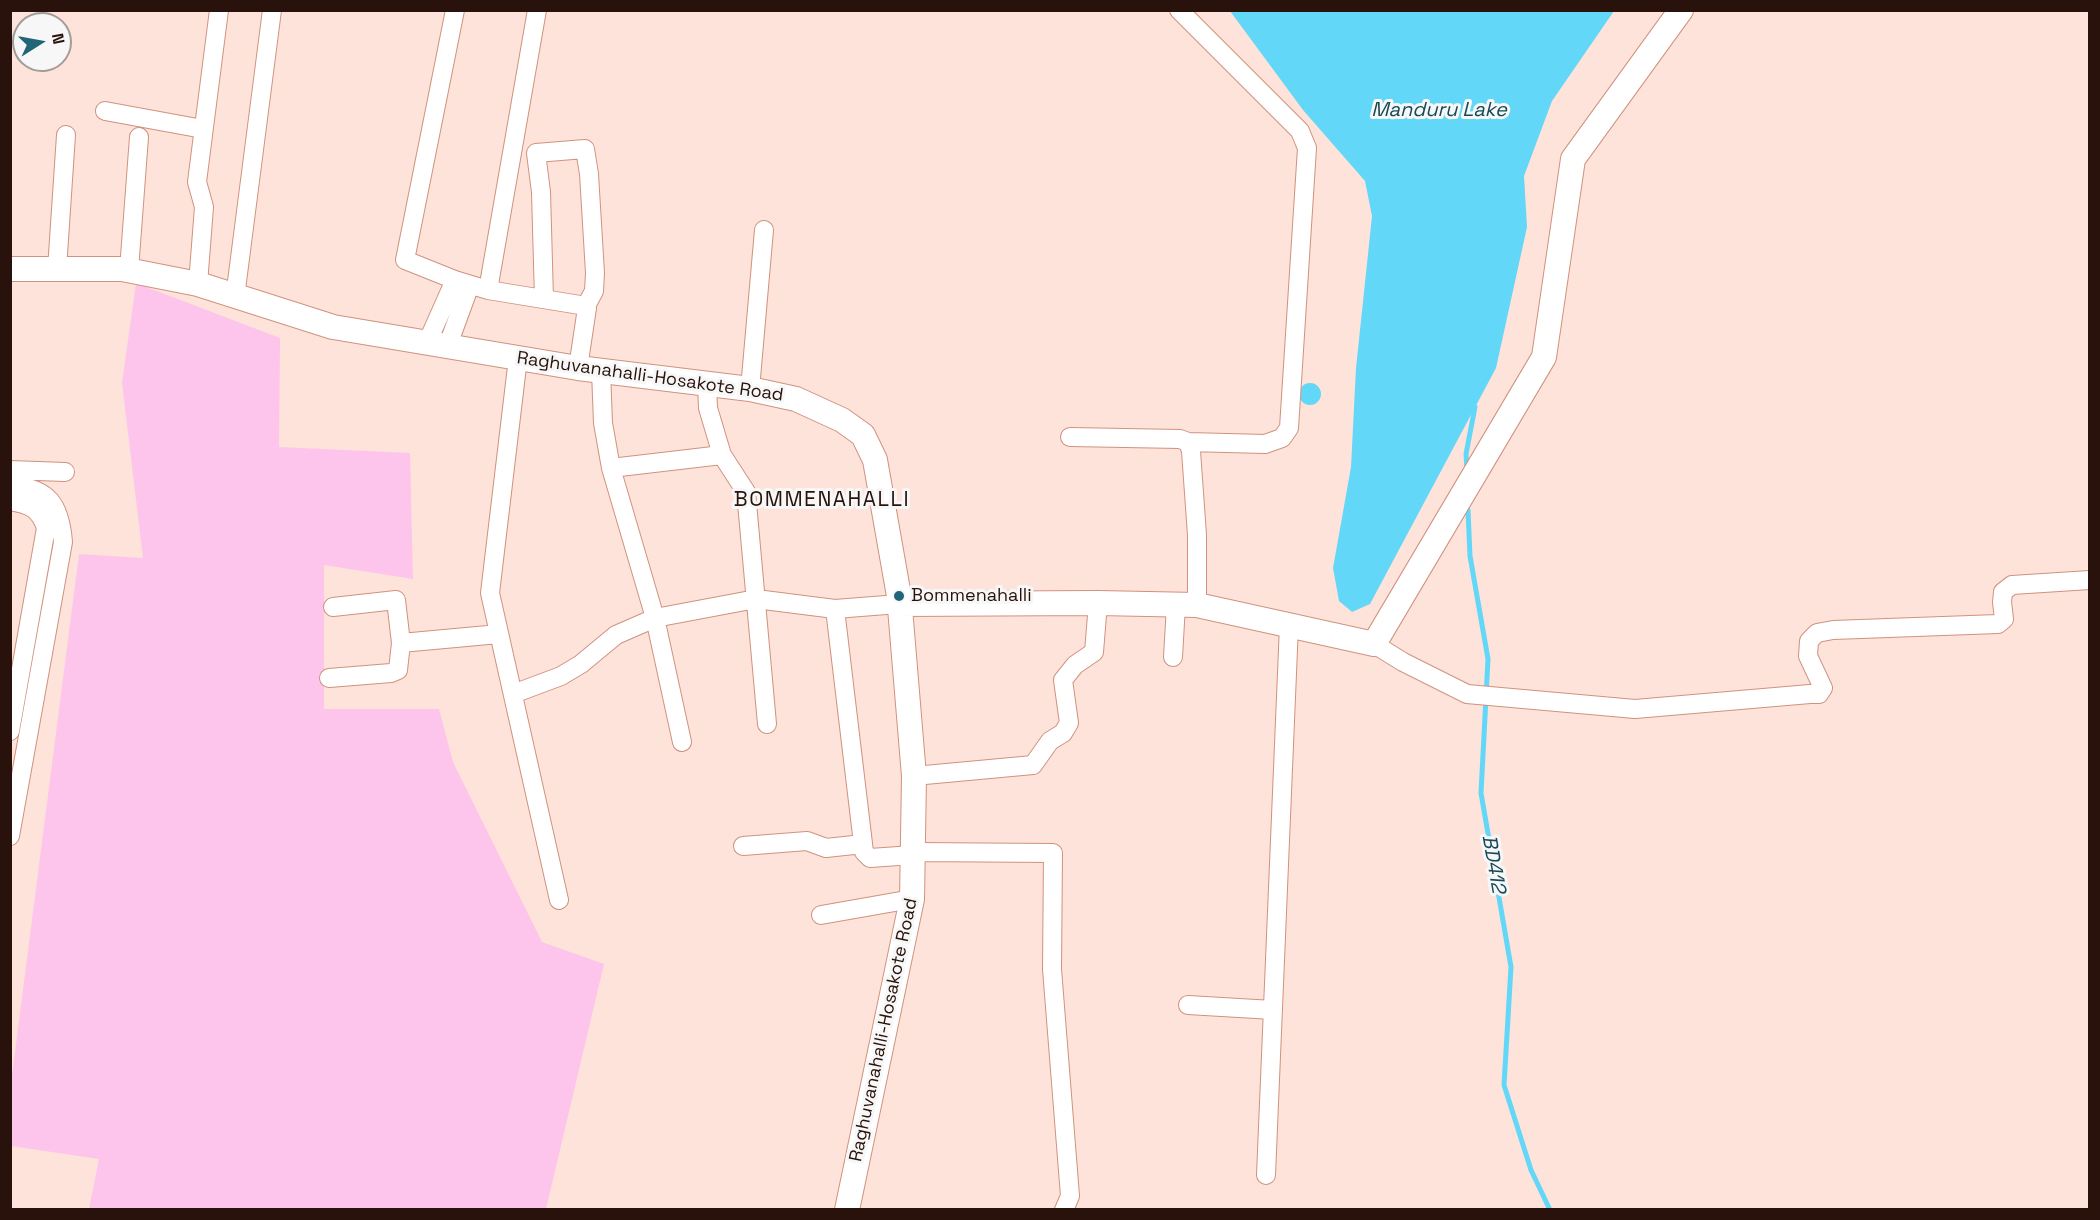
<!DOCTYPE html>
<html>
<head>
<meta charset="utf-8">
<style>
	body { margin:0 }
	#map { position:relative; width:2100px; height:1220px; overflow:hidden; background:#fee3da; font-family:"Space Grotesk",sans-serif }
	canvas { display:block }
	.frame { position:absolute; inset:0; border:12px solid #29120b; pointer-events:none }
	.north { position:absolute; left:12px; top:12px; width:60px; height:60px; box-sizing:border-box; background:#f7f7f7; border:2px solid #a59b99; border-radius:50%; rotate:79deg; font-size:16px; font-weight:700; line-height:24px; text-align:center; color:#29120b }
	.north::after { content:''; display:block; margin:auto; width:21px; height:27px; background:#216677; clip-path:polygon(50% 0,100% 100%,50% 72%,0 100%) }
</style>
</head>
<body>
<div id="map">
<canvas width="2100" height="1220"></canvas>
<div class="frame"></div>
<div class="north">N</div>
</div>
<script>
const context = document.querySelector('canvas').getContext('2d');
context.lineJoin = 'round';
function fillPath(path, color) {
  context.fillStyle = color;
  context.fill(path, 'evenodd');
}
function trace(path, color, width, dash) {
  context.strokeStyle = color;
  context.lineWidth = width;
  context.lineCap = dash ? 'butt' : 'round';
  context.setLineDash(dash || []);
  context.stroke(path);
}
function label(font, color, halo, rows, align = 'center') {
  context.font = font + ' "Space Grotesk",sans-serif';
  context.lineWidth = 6;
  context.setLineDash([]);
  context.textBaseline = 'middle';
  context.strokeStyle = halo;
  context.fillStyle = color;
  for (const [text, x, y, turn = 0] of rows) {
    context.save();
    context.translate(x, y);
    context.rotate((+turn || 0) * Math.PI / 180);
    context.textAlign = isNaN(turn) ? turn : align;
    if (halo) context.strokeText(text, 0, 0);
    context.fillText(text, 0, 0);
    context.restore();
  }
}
fillPath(new Path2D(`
	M136,283L280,338L279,447L410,453L413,579L324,565V709H439L453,762L542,942L604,964L546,1209H89L99,1159L11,1146V1083L79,554L143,558L122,383Z`), '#fdc5eb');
fillPath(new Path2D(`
	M1230,11H1614L1552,101L1524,176L1527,227L1496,368L1370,604L1352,612L1339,601L1333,568L1351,467L1356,368L1372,216L1365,181L1303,110Z
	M1299 394a11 11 0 1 1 22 0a11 11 0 1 1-22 0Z`), '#63d7f7');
trace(new Path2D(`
	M1467,470L1466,454L1475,407
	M1468,510L1470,556L1488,659L1481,793L1511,967L1504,1085L1531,1170L1550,1210`), '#63d7f7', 5);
const minor = new Path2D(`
	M1179,10L1300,131L1307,148L1289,428L1282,438L1265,444L1188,442
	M105,111L203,129
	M57,269L66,135
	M129,270L139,137
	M455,280L488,290L586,306L587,308L578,368
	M198,284L204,207L197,182L219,10
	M488,290L537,10
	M235,297L272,10
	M544,299L541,192L536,153L585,149L589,174L595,273L594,291L586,306
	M427,343L455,280L405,260L455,10
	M448,345L470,285
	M518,358L490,593L559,900
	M601,371L603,423L611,468L655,618L682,742
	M707,383L708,408L722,455L746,492L767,724
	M750,389L764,230
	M1070,437L1180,439L1188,442L1191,451L1197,535V605
	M611,468L722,455
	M10,470L65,472
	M10,485C49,488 60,505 63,542L10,836
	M10,501C30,504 40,509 46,528L10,731
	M835,609L864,852L870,858L913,855
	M401,643L499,634
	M1374,644L1403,662L1467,694L1635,709L1810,694H1819L1823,688L1808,656L1809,641L1817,633L1833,630L1998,624L2004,619L2002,602L2003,592L2012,585L2090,580
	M1173,657L1176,605
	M329,678L391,673L398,670L401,643L396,600L333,607
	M513,694L561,676L581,664L616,635L655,618L756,599L835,609L899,604
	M914,776L1033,765L1050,741L1063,733L1069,723L1063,680L1075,665L1094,652L1098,603
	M743,846L807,841L826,848L863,844
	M913,852L1053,853L1052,969L1070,1196L1064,1210
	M821,915L912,899
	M1188,1005L1273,1010
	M1266,1175L1289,625`);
const major = new Path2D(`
	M10,269H122L198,284L333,327L578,368L750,389L796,399L842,420L863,435L875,460L899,596L914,776L912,899L847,1210
	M899,604L1098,603L1197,605L1374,644L1544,357L1573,159L1681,10`);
trace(minor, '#d0927e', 20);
trace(major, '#d0927e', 26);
trace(minor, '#fff', 18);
trace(major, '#fff', 24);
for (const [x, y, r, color] of [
	[899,596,6,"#216677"]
]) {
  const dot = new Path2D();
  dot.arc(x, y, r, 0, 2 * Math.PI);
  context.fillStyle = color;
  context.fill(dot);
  trace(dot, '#f7f7f7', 2);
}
label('18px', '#29120b', '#f7f7f7', [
	["Raghuvanahalli-Hosakote Road",650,377,8],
	["Raghuvanahalli-Hosakote Road",884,1030,-78]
]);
label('18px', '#29120b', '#f7f7f7', [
	["Bommenahalli",911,596]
], 'left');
label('italic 20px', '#154956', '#f7f7f7', [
	["Manduru Lake",1439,111],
	["BD412",1493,864,80]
]);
context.letterSpacing = '1.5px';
label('21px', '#29120b', '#f7f7f7', [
	["BOMMENAHALLI",822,500]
]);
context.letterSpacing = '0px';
</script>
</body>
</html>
